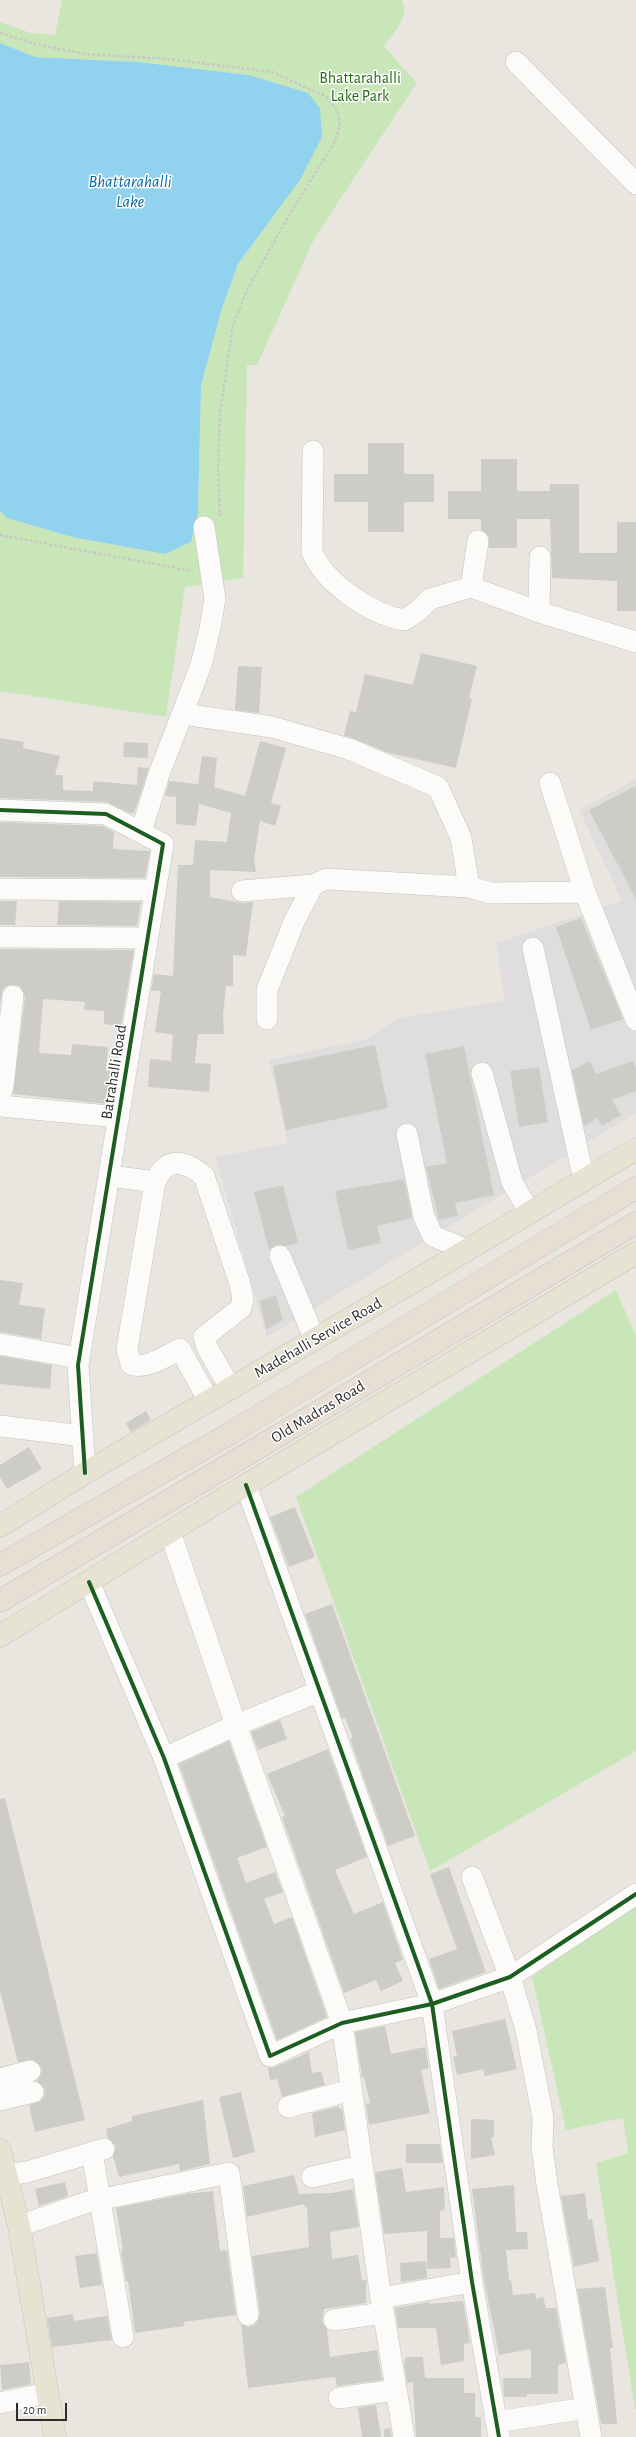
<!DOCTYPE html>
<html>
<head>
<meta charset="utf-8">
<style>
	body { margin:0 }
	#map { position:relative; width:636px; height:2437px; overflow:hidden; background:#e9e6e0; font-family:"Alegreya Sans",sans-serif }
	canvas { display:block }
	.scale { position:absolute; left:16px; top:2403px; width:51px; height:18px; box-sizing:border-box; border:2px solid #2b2b2b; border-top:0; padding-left:5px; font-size:12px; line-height:14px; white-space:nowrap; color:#2b2b2b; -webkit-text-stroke:3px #fff; paint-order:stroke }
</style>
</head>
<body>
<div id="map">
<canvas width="636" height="2437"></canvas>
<div class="scale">20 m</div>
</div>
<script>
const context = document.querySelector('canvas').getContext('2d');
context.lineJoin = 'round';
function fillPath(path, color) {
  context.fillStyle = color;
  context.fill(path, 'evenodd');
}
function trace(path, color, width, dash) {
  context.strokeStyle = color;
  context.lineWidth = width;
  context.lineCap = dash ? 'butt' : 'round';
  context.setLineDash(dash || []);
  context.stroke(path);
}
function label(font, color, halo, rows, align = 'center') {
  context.font = font + ' "Alegreya Sans",sans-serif';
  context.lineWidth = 3;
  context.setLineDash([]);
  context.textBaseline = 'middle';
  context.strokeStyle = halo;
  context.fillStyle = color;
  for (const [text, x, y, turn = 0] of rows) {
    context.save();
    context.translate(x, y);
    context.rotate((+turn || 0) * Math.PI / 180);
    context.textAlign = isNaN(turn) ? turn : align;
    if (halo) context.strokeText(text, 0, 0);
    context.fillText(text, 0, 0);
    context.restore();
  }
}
fillPath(new Path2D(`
	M636,779V1113L267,1337L215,1157L288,1143L269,1060L367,1039L398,1018L505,1001L496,943L622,901L579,810Z`), '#e0dddf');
fillPath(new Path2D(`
	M62,0H402C410,19 394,31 384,46L417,83L315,237L257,365H247L243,578L185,587L166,717L0,691V511L7,518L72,537L165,554L191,542L198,513L201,386L222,308L238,264L300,180L249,75L138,62L35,57L0,43V22L31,33L55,35Z
	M616,1290L636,1336V1751L430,1871L296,1497Z
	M636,1903V2409H635L596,2163L628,2153L623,2118L566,2130L532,1977Z`), '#c9e6b8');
fillPath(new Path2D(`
	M0,43L35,57L138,62L249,75L308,93L320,108L322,137L300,180L238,264L222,308L201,386L198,513L191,542L165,554L72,537L7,518L0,511Z`), '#91d2ee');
fillPath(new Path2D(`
	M368,443H404V474H434V502H404V532H368V502H334V474H368Z
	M481,459H517V491H550V484H579V553H617V522H636V611H617V581L552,578L550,519H517V548H489V537L481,530V519H448V491H481Z
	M421,653L477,666L469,698L472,699L456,768L389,753L344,735L350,711L356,712L365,674L413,685Z
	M238,666L262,667L259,713L235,710Z
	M0,738L24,742L23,748L60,756L55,775H63V790L93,791V781L137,785L138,767L149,768L134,813H130L106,802L0,798Z
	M260,741L286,748L271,803L281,806L275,826L260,821L254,859L256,872L210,870V897L243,903L253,902L246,956L233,955V986H226L223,1015L224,1034H198L195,1063L211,1064L209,1092L148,1087L150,1059L171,1061L173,1035L155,1032L161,991L151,990L154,974L173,976L178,865H193L195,840L227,842L231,813L199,804L196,826L176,824V797L165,796L169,781L198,784L202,756L217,758L214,787L245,796Z
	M124,742L148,743V758L123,757Z
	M636,786V899L589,810Z
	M0,822L103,826L114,832L113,849L150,851L145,878L0,877Z
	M0,901H17L15,925H0Z
	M59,901L141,902L137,926L57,925Z
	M581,918L623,1019L591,1030L556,927Z
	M0,949L134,950L121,1026L104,1024V1011L84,1010L85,1002L43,999L39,1053L71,1055L72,1044L108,1047L106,1071H114L108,1104L13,1094L25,997L20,986L9,985L3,989L0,1004Z
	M375,1045L388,1108L286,1130L273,1066Z
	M464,1046L494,1195L455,1203L458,1216L439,1220L426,1167L447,1163L425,1054Z
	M590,1061L596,1074L633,1061L636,1068V1091L612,1100L621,1115L602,1126L597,1118L584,1126L572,1070Z
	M539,1067L548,1122L519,1127L510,1071Z
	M404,1179L412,1218L377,1226L381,1243L348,1250L335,1191Z
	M283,1185L298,1243L286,1246L276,1245L269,1250L254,1192Z
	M0,1280L23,1283L19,1305L45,1308L41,1339L0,1332Z
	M276,1295L283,1320L266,1330L260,1301Z
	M0,1356L52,1365L50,1389L0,1384Z
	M146,1411L151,1420L131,1432L126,1423Z
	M29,1447L42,1469L7,1489L0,1477V1465Z
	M295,1507L315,1557L289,1567L270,1517Z
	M332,1604L415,1836L388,1846L350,1739L353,1738L345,1718L342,1719L305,1614Z
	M280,1720L287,1739L258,1750L251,1732Z
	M229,1741L267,1847L237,1858L246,1883L275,1872L283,1892L264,1899L274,1924L292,1917L327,2017L277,2040L179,1764Z
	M328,1749L367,1857L335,1870L354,1914L383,1902L403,1960L395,1963L403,1981L381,1991L376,1980L344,1993L282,1817L285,1816L267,1774Z
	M5,1798L85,2120L35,2132L29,2105L41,2101L44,2096L45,2089L37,2081L41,2074L42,2068L33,2060L18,2062L0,1991V1799Z
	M449,1867L486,1972L439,1989L429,1959L457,1949L430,1874Z
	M505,2019L517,2069L485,2076L483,2069L457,2075L453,2057L457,2056L452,2031Z
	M385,2026L391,2054L425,2047L429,2068L421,2070L430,2113L369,2125L366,2104L370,2103L364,2077H362L355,2032Z
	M309,2052L312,2073L321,2071L325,2085L282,2097L277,2079L270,2080L268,2068L275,2067Z
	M241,2092L255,2152L233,2158L219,2097Z
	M203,2100L210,2164L180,2171L179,2164L119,2177L113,2156L116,2146L108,2138L106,2129L132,2121V2116Z
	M339,2106V2109L342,2108L345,2130L315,2137L312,2113Z
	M471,2119L494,2120V2137H491L495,2155L471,2159Z
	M406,2144H440L443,2163H406Z
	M402,2168L406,2192L444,2187L445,2210L440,2211V2238H454L456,2257L450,2258L451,2268L427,2269V2231L384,2234L375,2172Z
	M294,2175L299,2194L332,2193L353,2189L359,2227L330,2232L332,2259L358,2255L362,2280H366V2303L324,2309L322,2322L327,2329L330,2357L377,2350L382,2380L337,2386L335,2377L248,2388L241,2324L249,2327L255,2325L260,2314L252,2256L309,2247L307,2207H305L304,2204L247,2217L243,2186Z
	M65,2182L68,2196L39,2206L35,2189Z
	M514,2185L516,2232H527L528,2249L506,2250L509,2280H511L513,2295L535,2293L536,2299L543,2297L546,2308H556L566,2363L558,2365V2394H527V2397H504L503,2378H531V2349L499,2355L484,2280L472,2189Z
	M213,2191L220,2251L227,2250L236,2315L184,2322V2326L135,2333L128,2281H126L121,2250L123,2249L116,2208L186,2194Z
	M585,2193L588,2220L592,2219L599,2261L574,2267L561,2196Z
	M97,2253L102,2285L80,2288L75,2256Z
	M426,2261L427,2278L401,2282L400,2263Z
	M605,2287L613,2348H610L617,2424H601L577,2289Z
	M463,2301L470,2343L464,2344V2361L441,2365L436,2328H398L395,2308L429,2302V2304Z
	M73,2314L74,2321L107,2316L112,2340L52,2347L47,2318Z
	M406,2357H423L425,2378H464V2393H475V2417H481V2437H416L413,2382L407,2383L404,2364Z
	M29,2362L31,2384L2,2390L0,2365Z
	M376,2405L381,2437H362L358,2408Z
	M390,2428L392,2437H384V2429Z`), '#ceccc7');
const minor = new Path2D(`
	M516,62L636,184
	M313,451L312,552C325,583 370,614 404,620L418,611L430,599L471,587L539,612L636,642
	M471,587L478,541
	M539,612L540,557
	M183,714L272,727L349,749L438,787L461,838L469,887L491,893L585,892
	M550,783L585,892L636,1020
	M0,810L106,814L163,844L78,1365L85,1473
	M141,832L159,774L201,665L210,628L215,599L204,527
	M0,889L156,890
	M242,891L313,885
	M0,937L148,938
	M533,948L584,1180
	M267,1019V990L294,922L313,885L326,879L469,887
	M482,1073L512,1182L530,1213
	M0,1097L3,1086L13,996
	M0,1106L119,1117
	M407,1134L424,1217L433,1236L467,1250
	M110,1176L155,1182
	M280,1256L315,1340
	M0,1344L79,1358
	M209,1401L180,1349C166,1356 146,1370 131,1364L127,1349L155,1182C167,1156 184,1160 204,1176L240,1284L243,1299L241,1308L204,1337L207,1347L230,1388
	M0,1426L83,1436
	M246,1485L432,2004L472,2282L499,2437
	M170,1532L236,1725L342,2023L381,2298L404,2437
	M89,1582L164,1758L270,2056L342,2023L432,2004L510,1977L636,1894
	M164,1758L236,1725L320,1691
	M472,1877L510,1977L526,2030L543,2118L542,2147L547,2184L591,2437
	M0,2079L30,2071
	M0,2100L33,2092
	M288,2107L351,2090
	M92,2152L123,2337
	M6,2175L27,2172L104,2149
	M312,2177L362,2166
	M19,2226L88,2202L229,2173L248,2315
	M381,2298L472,2282
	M334,2320L383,2313
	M339,2398L396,2390
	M0,2403L47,2393
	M496,2422L586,2408`);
const major = new Path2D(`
	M0,1526L85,1473L420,1278L636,1149
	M0,1636L246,1485L636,1253
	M0,2150L19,2226L55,2437`);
const highway = new Path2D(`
	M0,1565L229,1434L636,1188
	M0,1601L636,1223`);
trace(minor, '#c3c2c2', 22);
trace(major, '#c5c4c1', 23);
trace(highway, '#c5c4c1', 23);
trace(new Path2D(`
	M0,33L35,44L85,54L168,59L272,72L327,97L338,112L340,126L335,141L291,212L248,288L233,325L220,413L218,469L220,516
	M0,535L192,571`), '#c8c8c7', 2.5, [3, 2]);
trace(minor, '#fcfbfa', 21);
trace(major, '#e7e3d3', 22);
trace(highway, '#e9ded3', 22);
trace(new Path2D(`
	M0,810L106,814L163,844L78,1365L85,1473
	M246,1485L432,2004L472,2282L499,2437
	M89,1582L164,1758L270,2056L342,2023L432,2004L510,1977L636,1894`), '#1b5e20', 4);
label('16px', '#256c17', '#fff', [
	["Bhattarahalli",360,78],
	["Lake Park",360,96]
]);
label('16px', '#2b2b2b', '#fff', [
	["Batrahalli Road",114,1072,-81],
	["Madehalli Service Road",318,1338,-30],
	["Old Madras Road",318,1412,-31]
]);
label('italic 17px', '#0866a2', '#fff', [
	["Bhattarahalli",130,182],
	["Lake",130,202]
]);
</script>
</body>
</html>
